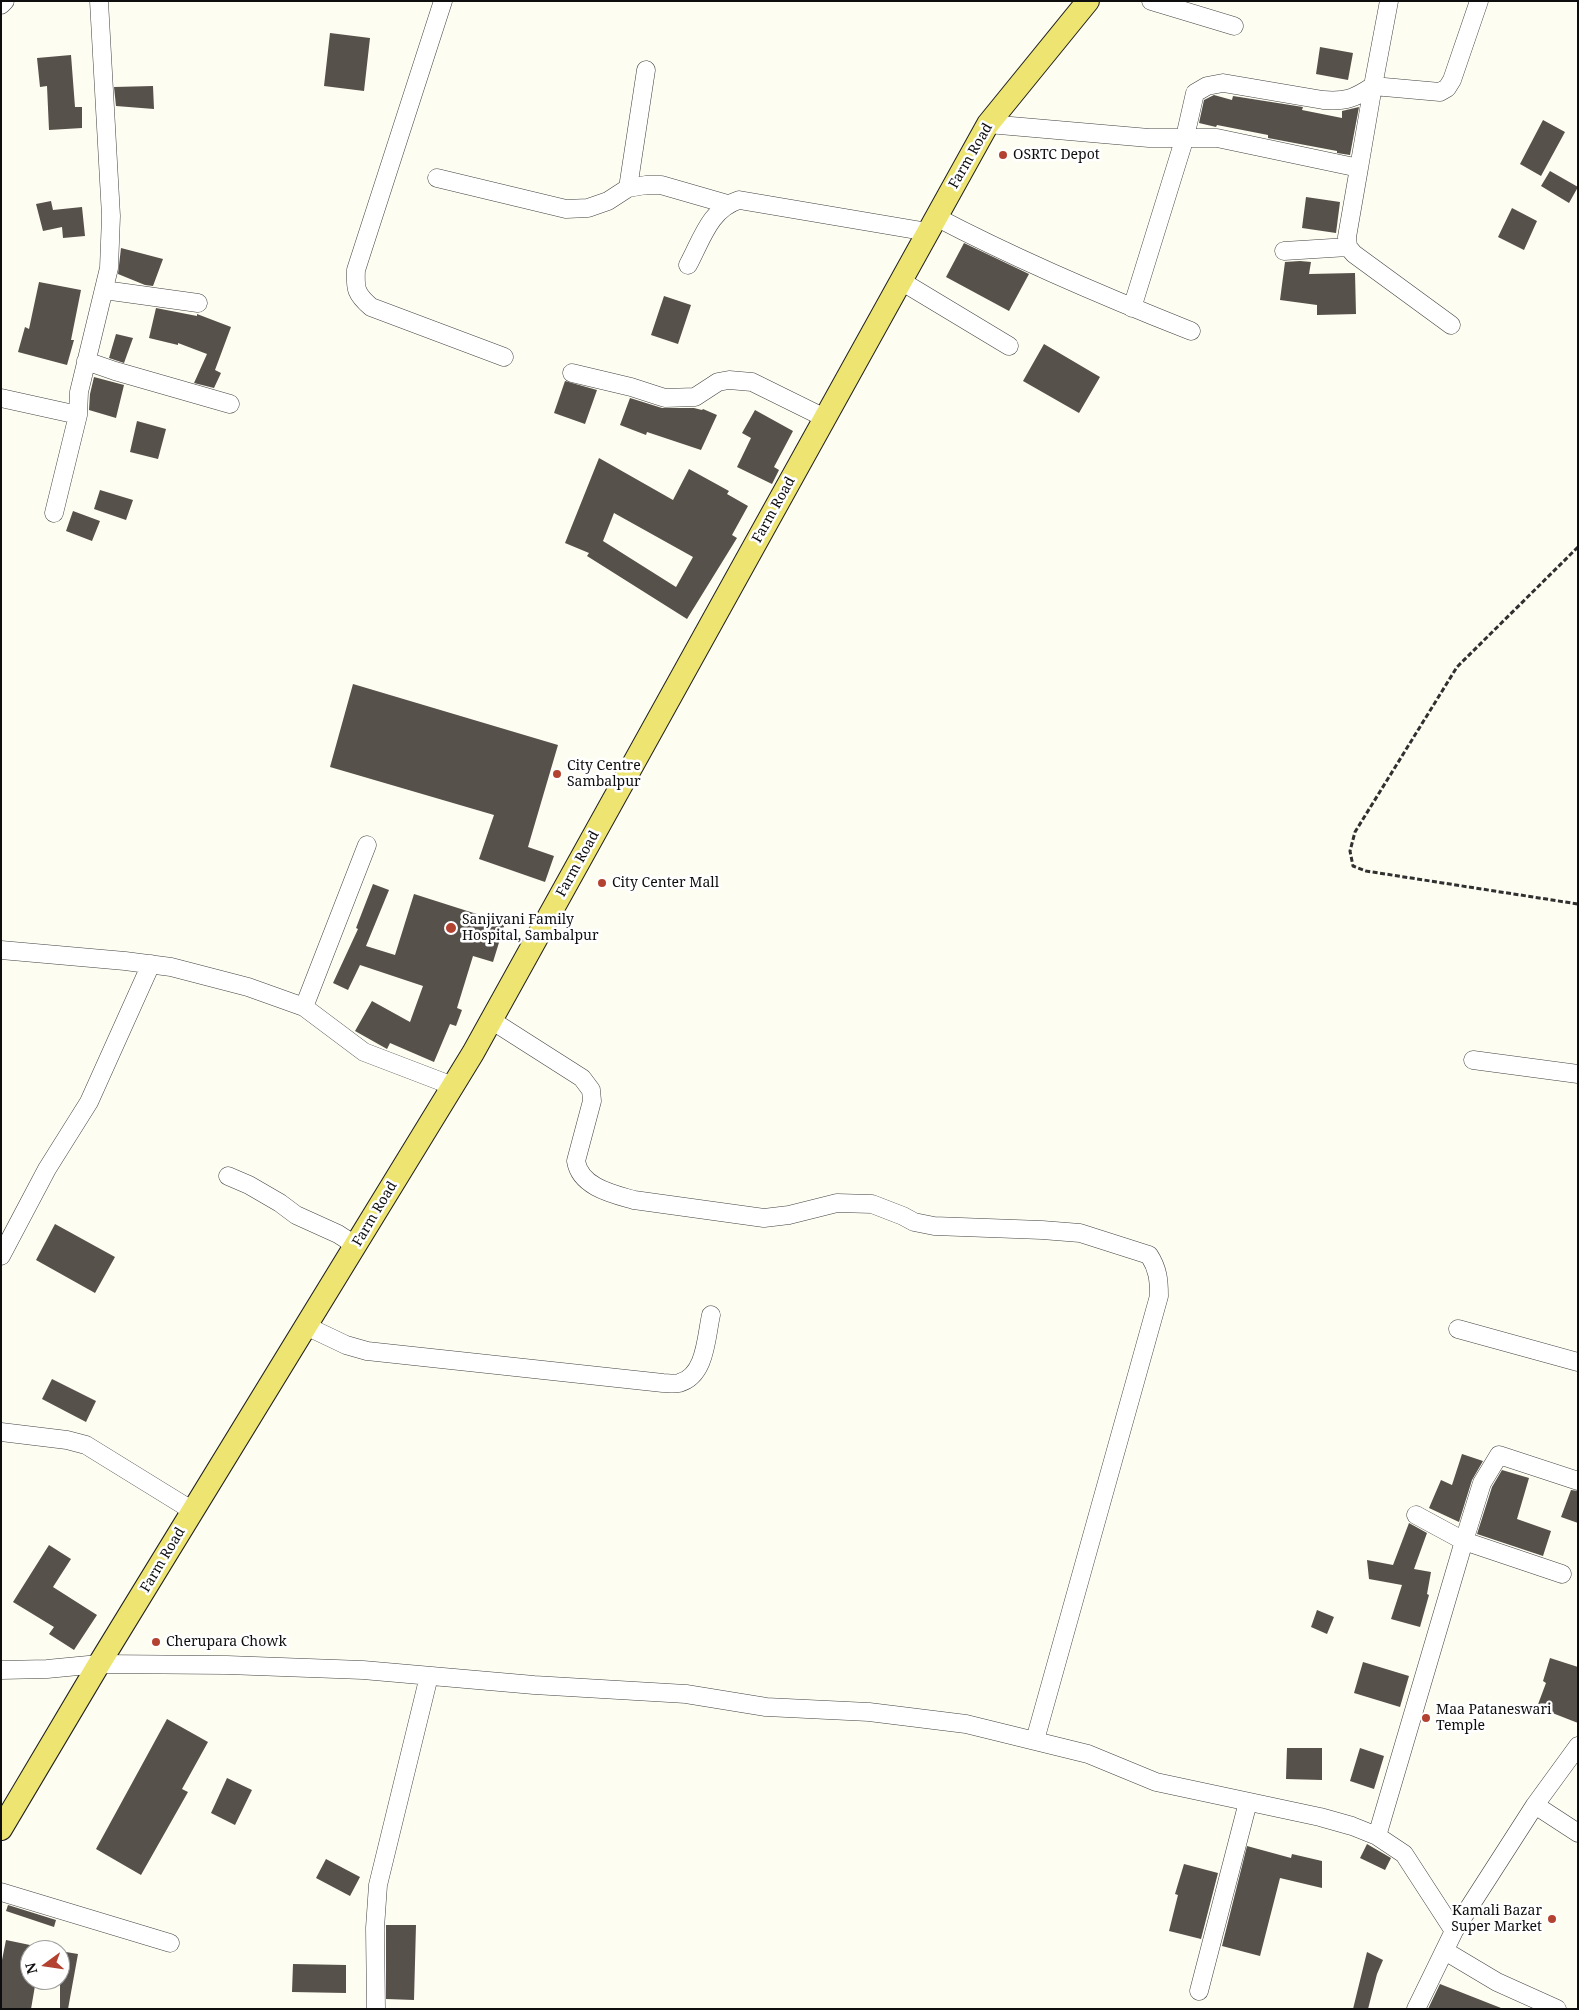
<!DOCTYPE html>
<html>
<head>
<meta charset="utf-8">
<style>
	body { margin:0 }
	#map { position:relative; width:1579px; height:2010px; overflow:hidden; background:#fefdf1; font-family:"Noto Serif",serif }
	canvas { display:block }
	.frame { position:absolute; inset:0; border:2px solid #0e0e0e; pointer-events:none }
	.north { position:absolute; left:20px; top:1940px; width:50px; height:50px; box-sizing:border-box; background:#fff; border:1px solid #9f9f9f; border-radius:50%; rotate:256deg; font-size:14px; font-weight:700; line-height:20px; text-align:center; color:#0e0e0e }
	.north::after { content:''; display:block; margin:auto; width:18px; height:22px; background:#b34231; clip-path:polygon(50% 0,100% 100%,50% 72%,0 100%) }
</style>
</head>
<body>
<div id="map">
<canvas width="1579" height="2010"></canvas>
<div class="frame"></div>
<div class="north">N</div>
</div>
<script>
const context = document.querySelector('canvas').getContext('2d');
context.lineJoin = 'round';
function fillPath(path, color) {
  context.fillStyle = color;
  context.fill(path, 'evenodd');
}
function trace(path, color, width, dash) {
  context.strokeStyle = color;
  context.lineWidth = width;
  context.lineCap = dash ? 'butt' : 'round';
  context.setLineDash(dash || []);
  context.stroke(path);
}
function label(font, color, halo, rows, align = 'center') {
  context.font = font + ' "Noto Serif",serif';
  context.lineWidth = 5;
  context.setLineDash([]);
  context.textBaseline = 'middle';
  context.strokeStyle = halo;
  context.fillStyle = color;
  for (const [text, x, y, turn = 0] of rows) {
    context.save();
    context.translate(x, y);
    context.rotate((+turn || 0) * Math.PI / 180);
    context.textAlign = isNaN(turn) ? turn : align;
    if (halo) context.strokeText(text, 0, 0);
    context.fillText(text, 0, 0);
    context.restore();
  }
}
fillPath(new Path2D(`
	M330,33L370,38L364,91L324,86Z
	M1320,47L1353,53L1348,80L1316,74Z
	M71,55L75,107H82V128L49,130L47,86L40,87L37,58Z
	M153,86L154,109L116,106L114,87Z
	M1214,95L1232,100L1233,96L1303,107L1302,110L1342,118V111L1359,107L1350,155L1337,153V151L1268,138V135L1217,125L1216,127L1199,123L1204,100Z
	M1543,120L1565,132L1541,176L1520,164Z
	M1550,171L1578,187L1569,203L1541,186Z
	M1306,197L1340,202L1336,233L1302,228Z
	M51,201L53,210L82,207L85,236L63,238L62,227L43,231L36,204Z
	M1512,208L1537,221L1524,250L1498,237Z
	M964,243L1029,274L1009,311L946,277Z
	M121,248L163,259L153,286L145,285L118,274Z
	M1300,261L1311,262L1309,274L1355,273L1356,314L1317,315V305L1280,300L1285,262Z
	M39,282L81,290L71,340H74L67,365L18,352L25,327L29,329Z
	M664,296L691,305L678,344L651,335Z
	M156,308L197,316V314L231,327L215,370L221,373L214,388L194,383L207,354L178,343V345L149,338Z
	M116,334L133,338L124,363L109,358Z
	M1044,344L1100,377L1079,413L1023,381Z
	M94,377L124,385L116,418L89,410L90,394Z
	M565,381L597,390L585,424L554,413Z
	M630,398L662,408H694L702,410L703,409L717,415L701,450L647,432L646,435L620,425Z
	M755,410L793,431L774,467L779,470L772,484L737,467L751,438L742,433Z
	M137,421L166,429L158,459L130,452Z
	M599,458L673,500L689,469L729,491L727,494L748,506L732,535L737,538L687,619L587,556L589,553L565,543ZM614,513L693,557L676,587L603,541Z
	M100,490L133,500L126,520L94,509Z
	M73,511L100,521L92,541L66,531Z
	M353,684L558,745L528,847L554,856L545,882L479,859L494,815L330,767Z
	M373,884L389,890L366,946L395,955L414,894L505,923L493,962L473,956L457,1008L462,1010L456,1026L450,1024L434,1062L390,1043L387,1049L355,1031L372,1001L410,1022L423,986L360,965L348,990L333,983L358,929L356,928Z
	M55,1224L115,1257L95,1293L36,1260Z
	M52,1379L96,1401L86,1422L42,1399Z
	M1462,1454L1483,1461L1472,1480L1459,1522L1429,1508L1441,1480L1452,1485Z
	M1502,1470L1529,1478L1517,1519L1551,1531L1543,1556L1477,1534L1492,1487Z
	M1571,1490L1578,1491V1523L1561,1517Z
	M1409,1523L1427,1533L1414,1569L1431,1572L1427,1594L1429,1595L1420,1627L1391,1619L1402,1585L1369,1579L1367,1560L1393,1565Z
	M49,1545L71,1559L53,1587L97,1615L74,1650L49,1634L54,1627L13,1602Z
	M1317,1610L1334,1617L1327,1634L1311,1627Z
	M1550,1658L1578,1667V1723L1537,1707L1546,1683L1543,1681Z
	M1363,1662L1409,1676L1400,1707L1354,1693Z
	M167,1719L208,1742L182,1789L188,1792L141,1875L96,1849Z
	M1287,1748H1322V1780L1286,1779Z
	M1360,1748L1384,1756L1374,1789L1350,1781Z
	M227,1778L252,1790L235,1825L211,1813Z
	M1367,1844L1391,1858L1385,1870L1360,1858Z
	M1247,1846L1291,1858L1292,1854L1322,1861V1888L1280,1878L1260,1956L1222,1946Z
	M326,1859L360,1877L350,1896L316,1878Z
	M1184,1864L1218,1873L1201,1939L1169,1931L1178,1895L1175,1894Z
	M8,1905L56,1920L54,1927L6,1911Z
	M386,1925H416L414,2000L386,1999Z
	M6,1940L30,1945V1980H36L31,2009H1V1965Z
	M60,1951L78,1954L68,2009H60Z
	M1367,1952L1383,1960L1377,1974L1368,2009H1353Z
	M293,1964L346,1965V1993L292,1992Z
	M1440,1984L1501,2008V2009H1428Z`), '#56514b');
const minor = new Path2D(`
	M443,1L356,270C355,289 356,294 371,307L504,357
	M1151,1L1234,26
	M1,5L5,1
	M988,124L1149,138H1217L1359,168L1347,237L1348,247L1354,254L1451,325
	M1359,168L1373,86L1440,92L1447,88L1452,80L1479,1
	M437,178L566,209L588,208L608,201L628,188L646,185H661L727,204
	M628,188L646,70
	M936,217C1018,260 1105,297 1191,331
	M1284,251L1348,247
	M688,265C702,239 710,209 739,200L928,232
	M901,281L1009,346
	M104,290L198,303
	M1132,308L1185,137L1195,93L1207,86L1223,83L1323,100C1346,102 1355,98 1373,86L1389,1
	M86,361L115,371L230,404
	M572,373L631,387L665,398L695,397L718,382L729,380L752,382L825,418
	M1,398L78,415
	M54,513L78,415L79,392L109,268L111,216L99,1
	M1,950L125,961L171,967L248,987L304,1007L364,1052L453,1086
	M304,1007L367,845
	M491,1020L582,1078L591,1090L592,1101L576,1161C580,1187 613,1194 634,1200L764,1218L789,1215L837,1203L872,1204L903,1216L914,1222L934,1226L1042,1230L1080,1233L1149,1255C1158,1269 1159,1280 1159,1296L1035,1740
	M1473,1060L1578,1074
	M228,1176L249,1185L280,1203L296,1215L338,1234L355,1245
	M1,1256L47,1169L89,1102L151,964
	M306,1326L346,1345L367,1351L663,1383C667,1383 674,1384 679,1383C706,1376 706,1337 711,1315
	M1458,1329L1578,1362
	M1,1432L67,1440L86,1445L193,1511
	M1416,1515L1464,1541L1482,1483L1499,1455L1578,1481
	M1,1670L47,1669L99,1664L227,1665L363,1670L534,1685L686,1694L766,1707L869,1712L966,1724L1088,1754L1156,1782L1320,1817L1352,1826L1377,1836L1404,1854L1454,1931
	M1535,1805L1578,1833
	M1377,1836L1464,1541L1562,1574
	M1,1892L170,1943
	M1445,1951L1497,1982L1557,2009
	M1199,1991L1248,1802
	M376,2009L375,1928L378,1885L429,1676
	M1416,2009L1454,1931L1535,1805L1578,1746`);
const major = new Path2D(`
	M1,1829L99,1664L473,1053L988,124L1088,1`);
trace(minor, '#414141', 19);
trace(major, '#1f1f1f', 24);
trace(new Path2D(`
	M1578,547L1457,667L1355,832L1350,851L1353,866L1366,871L1578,904`), '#303030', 3, [5, 2.5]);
trace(minor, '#fff', 18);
trace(major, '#ede471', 22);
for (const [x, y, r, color] of [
	[1003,155,5,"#b34231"],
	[557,774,5,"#b34231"],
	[602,883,5,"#b34231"],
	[451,928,6,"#b34231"],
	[156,1642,5,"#b34231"],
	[1426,1718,5,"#b34231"],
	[1552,1919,5,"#b34231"]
]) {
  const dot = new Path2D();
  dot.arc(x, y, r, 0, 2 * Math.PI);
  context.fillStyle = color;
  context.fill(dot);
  trace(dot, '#fff', 2);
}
label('14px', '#0e0e0e', '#fff', [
	["OSRTC Depot",1013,155],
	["City Centre",567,766],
	["Sambalpur",567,782],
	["City Center Mall",612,883],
	["Sanjivani Family",462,920],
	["Hospital, Sambalpur",462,936],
	["Cherupara Chowk",166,1642],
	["Maa Pataneswari",1436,1710],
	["Temple",1436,1726],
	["Kamali Bazar",1542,1911,"right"],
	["Super Market",1542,1927,"right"]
], 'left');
label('14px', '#0e0e0e', '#fff', [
	["Farm Road",971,156,-60],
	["Farm Road",774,510,-61],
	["Farm Road",578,864,-61],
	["Farm Road",375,1214,-59],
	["Farm Road",163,1560,-59]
]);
</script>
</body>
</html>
